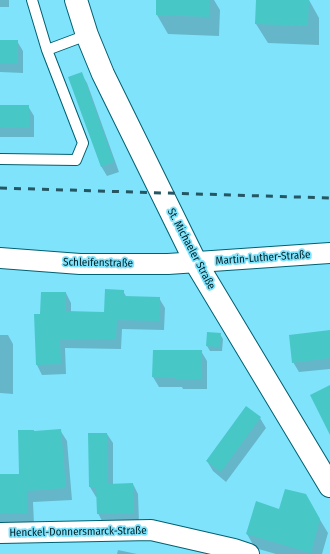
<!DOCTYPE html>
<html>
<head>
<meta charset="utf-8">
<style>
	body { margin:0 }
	canvas { display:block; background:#7fe3fb }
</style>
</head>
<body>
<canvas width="330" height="554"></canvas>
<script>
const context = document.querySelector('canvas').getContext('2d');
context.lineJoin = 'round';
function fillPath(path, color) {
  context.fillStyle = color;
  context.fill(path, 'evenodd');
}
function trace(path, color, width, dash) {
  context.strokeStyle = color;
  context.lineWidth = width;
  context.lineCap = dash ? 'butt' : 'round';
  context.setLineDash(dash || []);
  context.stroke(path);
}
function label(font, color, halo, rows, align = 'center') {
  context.font = font + ' "Fira Sans Condensed",sans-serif';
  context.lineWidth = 3.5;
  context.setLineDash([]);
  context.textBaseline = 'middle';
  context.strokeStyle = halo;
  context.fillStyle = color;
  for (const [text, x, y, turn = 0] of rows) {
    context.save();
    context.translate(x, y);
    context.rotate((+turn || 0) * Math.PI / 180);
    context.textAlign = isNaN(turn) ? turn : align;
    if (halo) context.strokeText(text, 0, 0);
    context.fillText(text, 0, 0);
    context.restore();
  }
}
fillPath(new Path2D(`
	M0,0H9V7H0Z
	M157,0H214L220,10L219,36L168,34L157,15Z
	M257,0H309L319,18V45L268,43L256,24Z
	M0,41H17L23,51V73L0,72Z
	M81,73L87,83L119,172L107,176L101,166Z
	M0,106H28L34,116V137H0Z
	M123,291L127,298H159L165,308L164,330L122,329L121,349L65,348L66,374L42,375L37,365L35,315L41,316L66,293L71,303V312L105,313Z
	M330,333V369L299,372L293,362Z
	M220,334L223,339L222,351H210L207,346Z
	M0,335H8L13,344V394L0,393Z
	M154,351H201L207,361V389H183L182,387H159L153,377Z
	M246,408L260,418L266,428L226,482L213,471L207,461Z
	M60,430L67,441L72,500L33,502L34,524L0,525V475H20L34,432Z
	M107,434L113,443V485L133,484L138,494L139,523H103L98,513L97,497H96L90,487Z
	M305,495L328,533L322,554H276L255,548L247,534Z
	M118,550L137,554H117Z`), '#0003');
fillPath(new Path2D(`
	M156,0H209V17L156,15Z
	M256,0H309L308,26L255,24Z
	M0,40H18V63H0Z
	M82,72L114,162L101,167L68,77Z
	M0,105H29V128L0,127Z
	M105,289L124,290V296L160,297L159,321L117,320L116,340L60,339L61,364L36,365L34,314H40L41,292H66V311L104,312Z
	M330,330V358L292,363L289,335Z
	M207,332L221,333L220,347L206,346Z
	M153,350H202V379H176V378L152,377Z
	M330,385V435L310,395Z
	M246,406L261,417L221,472L206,461Z
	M61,429L66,488L27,491L28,513H0V474H19L18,430H34V431Z
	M88,433H107L108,484L133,483L134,513L97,514L96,487H89Z
	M285,489L306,494L320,519L311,553L246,534L256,501L279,509Z`), '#48c7c7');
const service = new Path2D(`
	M47,50L87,35
	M0,159L76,160L83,143L47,50L32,0`);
const minor = new Path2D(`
	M0,258L80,264H168L330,253
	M0,533L151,530L234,549L249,554`);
const secondary = new Path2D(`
	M76,0L87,35L103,74L196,263L330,486`);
trace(service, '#016071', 12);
trace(minor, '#016071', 22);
trace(secondary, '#016071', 24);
trace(service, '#fff', 10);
trace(minor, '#fff', 20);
trace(secondary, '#fff', 22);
trace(new Path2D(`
	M0,188L330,198`), '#245763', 3, [7, 7]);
label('11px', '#012229', '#7fe3fb', [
	["St. Michaeler Straße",191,249,62],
	["Martin-Luther-Straße",263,258,-4],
	["Schleifenstraße",98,263,1],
	["Henckel-Donnersmarck-Straße",78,532,-1]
]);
</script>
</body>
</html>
